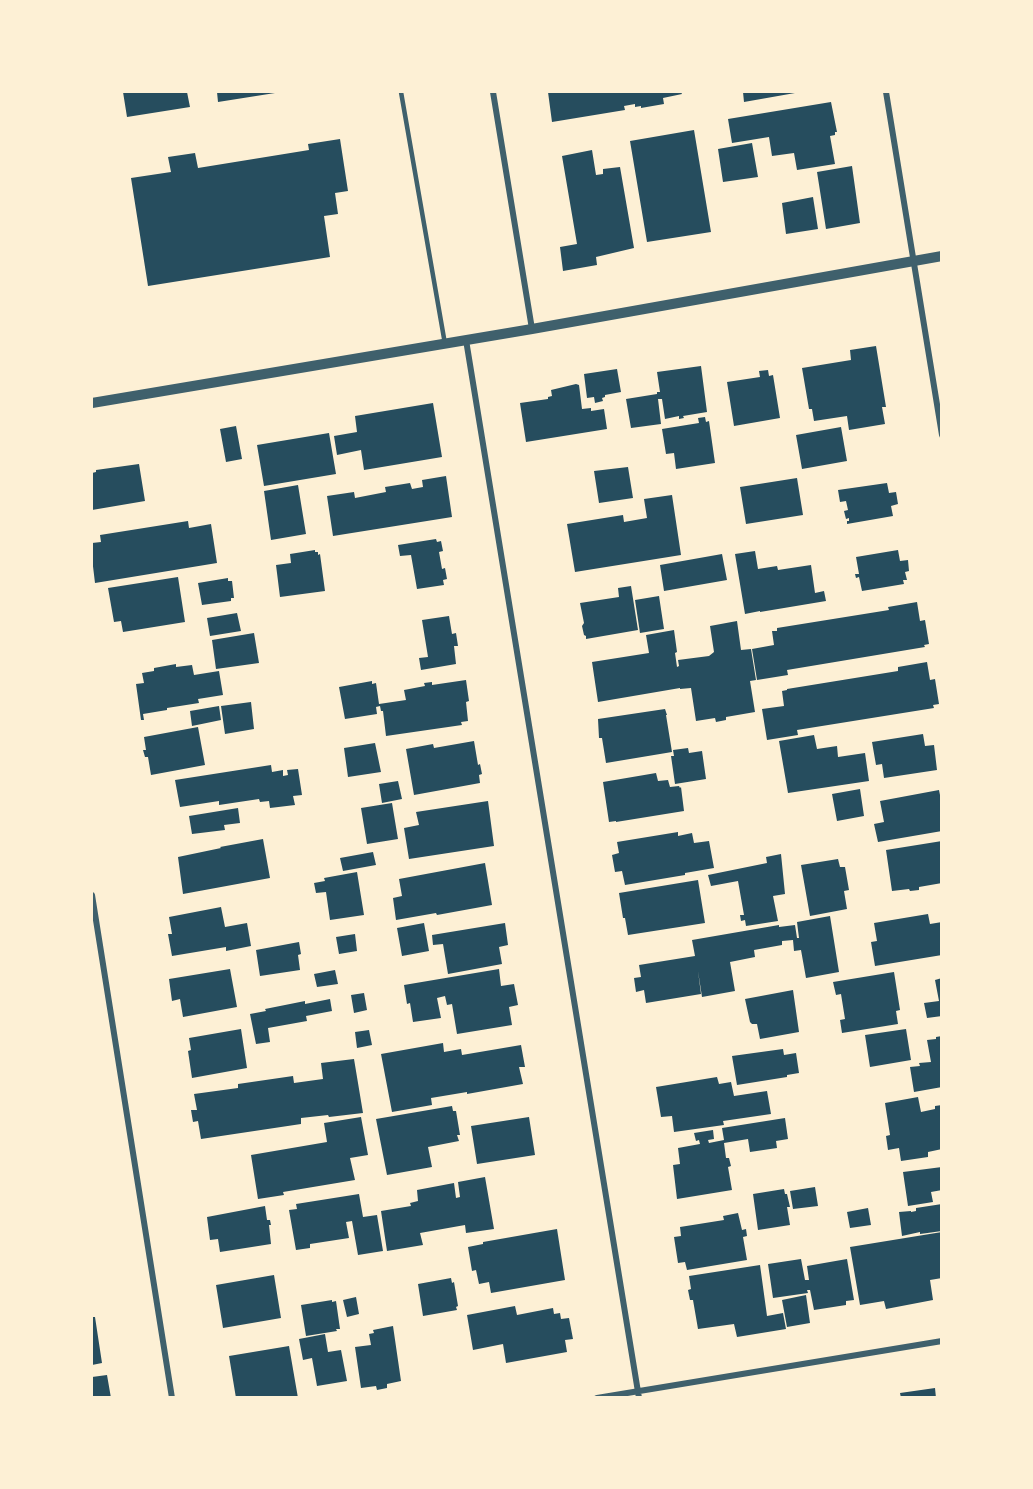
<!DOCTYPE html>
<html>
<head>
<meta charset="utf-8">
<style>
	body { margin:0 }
	#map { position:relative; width:1033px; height:1489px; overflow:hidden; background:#fdf0d5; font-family:Cabin,sans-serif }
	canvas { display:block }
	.frame { position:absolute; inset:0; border:93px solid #fdf0d5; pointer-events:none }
</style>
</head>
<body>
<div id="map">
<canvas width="1033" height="1489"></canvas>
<div class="frame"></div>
</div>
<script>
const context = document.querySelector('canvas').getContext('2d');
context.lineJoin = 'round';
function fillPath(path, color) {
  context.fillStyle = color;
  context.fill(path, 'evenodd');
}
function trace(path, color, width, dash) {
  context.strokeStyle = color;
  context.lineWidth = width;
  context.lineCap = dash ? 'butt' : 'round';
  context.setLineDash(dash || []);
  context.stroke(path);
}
fillPath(new Path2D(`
	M123,92H187L190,107L127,117Z
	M217,92H275V93L218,102Z
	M548,92H681L682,94L663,98L664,104L641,108V106L635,107V104L624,106L625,110L552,122Z
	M743,92H794L795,93L744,102Z
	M831,102L837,132H835V135L830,136L835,164L797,170L794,153L772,156L769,137L732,143L728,119Z
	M694,130L711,232L647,242L630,141Z
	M340,139L348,191L335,193L338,214L324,216L330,257L148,286L131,178L171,172L168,157L195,153L198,168L309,150L308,144Z
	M752,143L758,177L723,182L718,149Z
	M592,150L596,175L603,174V169L620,167L634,248L596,257L597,265L563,271L560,247L577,244L562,156Z
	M852,166L860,223L826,229L817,172Z
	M813,197L818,229L786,234L782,203Z
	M876,346L886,407H882L885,424L849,430L847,416L814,421L812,409H809L802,368L851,360L850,350Z
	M701,366L707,412L683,416L684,418L679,419V416L665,419L662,399H658L661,424L631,428L626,399L657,394V392H660L657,372Z
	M617,369L621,392L605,395V397L602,398L603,401L595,403L594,397L587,398L584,374Z
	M768,370L769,376L773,375L780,418L734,426L727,382L760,377L759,371Z
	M576,384L579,385L582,409L591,408V411L604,409L607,429L526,442L520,403L548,399V397L552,396L551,390Z
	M433,403L442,457L364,470L361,450L337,455L334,436L357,432L355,416Z
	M705,417L706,422L709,421L715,463L676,469L674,453L666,454L662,429L699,423L698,418Z
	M236,426L242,459L226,462L220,429Z
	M841,427L847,461L802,469L796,435Z
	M329,433L336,474L264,486L257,445Z
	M139,464L145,501L92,510V473L96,472V470Z
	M628,467L633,498L599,503L594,471Z
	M446,476L452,517L333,536L327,496L354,492L355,498L386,492L385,487L410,483L412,489L423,487L422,480Z
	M797,478L803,515L746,524L740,487Z
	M887,483L889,493L896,492L898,504L891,506L893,516L847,524V521H849V518L846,519L844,511L848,510L846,501L840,502L838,490Z
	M298,485L306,534L271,540L264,491Z
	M672,495L681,555L575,572L567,524L623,515L624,522L647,518L644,499Z
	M188,521L189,528L211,524L217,563L95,583L92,558V543L101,542L100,535Z
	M436,539L437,542L441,541L443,551L439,552L442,569L445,568L447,579L443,580L444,585L417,589L411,555L400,556L398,545Z
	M315,550V552H318V555L320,554L325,591L280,597L276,565L291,563L290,554Z
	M898,550L900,561L908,560L909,571L905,572L907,580H903L904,584L862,591L859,577L856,578L855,574H859L856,557Z
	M755,551L758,569L777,566L778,570L811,565L815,593L824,591L826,601L760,612V611L745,614L735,554Z
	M722,554L727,580L664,591L660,565Z
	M178,577L185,622L123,632L121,621L114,622L108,588Z
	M228,578V581H232L234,598H231V601L202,605L198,583Z
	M631,586L638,630L586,639V636L584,635L582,626L584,623L580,603L619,597L618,588Z
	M659,596L664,629L640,633L635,600Z
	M917,602L920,621L925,620L929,644L924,645L925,647L787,670L788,675L757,680L752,649L774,645L772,631H777V628L889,610L888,607Z
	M237,613L241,631L210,636L207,618Z
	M449,616L452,634L456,633L458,646H454L456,664L421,670L419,658L428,657L422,620Z
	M737,621L741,650L751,649L756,680L750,681L755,712L726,717V720L716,722L715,718L696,721L691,688L680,689V688L598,702L592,662L649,653L646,635L674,630L677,652L675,653L677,667L679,666L678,660L709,656L714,652L710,626Z
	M254,633L259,663L216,669L212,640Z
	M927,662L930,680L935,679L939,704L933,705L934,708L797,730L798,735L767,740L762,709L784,706L782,691L787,690V689L898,671V667Z
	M176,664V667L192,665L194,675L219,671L223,695L198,699L199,703L167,708V710L143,714L144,720H141L136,684L144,683L142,673L154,671V668Z
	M466,680L469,701L466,702L468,721L461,722L462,725L386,736L383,711H381L380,706L376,707L377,714L345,719L339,687L372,681V684L376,683L379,704L406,700L404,690L425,686L424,683L432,682V685Z
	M251,702L254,729L225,734L221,706Z
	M219,706L221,720L192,726L190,711Z
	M665,709L667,715H666L672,752L606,763L602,738H599L598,719Z
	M198,727L205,765L151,775L148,757H145L143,750H146L144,737Z
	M923,734L925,746L934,745L937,770L884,778L882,764L876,765L872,742Z
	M814,735L817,749L837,746L838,757L865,753L869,781L788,793L779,741Z
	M474,741L478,765L480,764L482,774L479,775L480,783L414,795L406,749L433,744L434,748Z
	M375,743L381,772L348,777L344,748Z
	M688,748L689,753L702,751L706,779L675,784L671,756H674L673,750Z
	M271,765L272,772L283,770V776L288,775L287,770L298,769L302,795L293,796L295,805L270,808L269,801L260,802L259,799L219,805V801L180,807L175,780Z
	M656,773L658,781L668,780L670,787L679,786L680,788L681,787L684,811L616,822V821L609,822L603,782Z
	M398,781L402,799L382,803L379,784Z
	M860,789L864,816L837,821L832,794Z
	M939,790L942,805V831L878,842L874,824L884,822L880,801Z
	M488,801L494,846L409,859L404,828L419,825L416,812Z
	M392,803L398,839L367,844L361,808Z
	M238,808L240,823L224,825L225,830L192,834L189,816Z
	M678,832V836L692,833L694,843L709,841L714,868L685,873V875L625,885L622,871L615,872L612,855L619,853L617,842Z
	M263,839L270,878L183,894L178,857L221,848L220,847Z
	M942,841V883L919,887V890L910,891L909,889L892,891L886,850Z
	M373,852L376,865L343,871L340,858Z
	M781,854L785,894L773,896L778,921L746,926L745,920L741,921L740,915H744L738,881L711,886L708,875L767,863L766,857Z
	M838,859L840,867H845L849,890L844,891L847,909L810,916L801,865Z
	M485,863L492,905L437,915L436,913L396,920L393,898L402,896L399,879Z
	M357,872L364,915L330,920L326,892L316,893L314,883L325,881L324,878Z
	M698,880L705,923L628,935L625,918H623L619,893Z
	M221,907L225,927L247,923L251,946L226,951V947L172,956L168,934H172L169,917Z
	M928,914L930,924L942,922V955L875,966L871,942L877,941L874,923Z
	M830,916L839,972L806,978L801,950L794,951L793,940L782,941V945L754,950L755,957L730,962L735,991L702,997L698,971L701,994L646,1003L644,990L636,992L634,978L641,977L639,965L695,956L692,940L779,925V927L795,925L797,938H799L797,922Z
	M424,923L429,951L402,956L397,928Z
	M505,923L508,945L499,947L502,964L448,974L443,944L433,945L432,935Z
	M355,934L357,951L339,954L336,937Z
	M299,942L301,954L298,955L300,970L260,976L256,950Z
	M230,969L237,1007L183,1017L180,999L172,1001L169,979Z
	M499,969L501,986L514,984L518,1005L509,1007L512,1025L457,1034L452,1004L447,1005L445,996L437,998L441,1018L413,1022L410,1003L407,1004L404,985Z
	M335,970L338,984L317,987L314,974Z
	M894,972L900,1010L896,1011L898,1024L842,1033L840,1020L845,1019L841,994L836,995L833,982Z
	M942,978V1016L927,1018L924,1003L939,1001L935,980Z
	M793,990L799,1032L760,1039L757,1024H752L750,1022L745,999Z
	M364,993L367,1010L354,1013L351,995Z
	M330,999L332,1011L306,1016L307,1021L268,1028L270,1042L256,1044L250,1014L266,1011L265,1009L305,1001V1004Z
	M241,1029L247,1068L192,1078L188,1051L191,1050L189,1038Z
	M906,1029L911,1060L870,1067L865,1035Z
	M369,1030L372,1045L357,1048L355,1032Z
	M942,1036V1087L914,1092L910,1067L920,1066L919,1063L931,1062L927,1040L936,1039V1037Z
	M443,1043L444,1052L461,1049L462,1055L521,1045L525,1067H519L523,1084L467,1094V1092L431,1098L432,1105L392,1112L381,1054Z
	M783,1049L784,1055L796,1053L799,1073L787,1075V1077L737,1085L732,1056Z
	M354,1059L363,1113L329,1117L328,1115L301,1118V1124L201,1139L198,1121L193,1122L191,1110H197L194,1094L238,1088V1084L293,1076L294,1083L323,1079L321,1063Z
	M717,1077L719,1084L731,1082L734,1096L767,1091L771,1114L723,1121L724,1125L674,1132L672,1116L661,1117L656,1087Z
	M918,1097L921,1112L935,1109V1106L942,1105V1149L928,1152V1157L901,1161L899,1148L888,1150L886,1136L890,1135L885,1103Z
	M452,1106L453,1111H456L460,1135H457L459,1141L428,1147L432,1167L387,1175L376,1119Z
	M361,1117L368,1155L350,1158L355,1180L283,1192L284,1195L258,1199L251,1155L327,1142L324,1123Z
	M529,1117L535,1155L477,1164L471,1126Z
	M785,1118L788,1139L776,1141L777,1148L750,1152L748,1139L724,1143L726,1158H729L731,1166L728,1167L732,1190L677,1199L673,1165L680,1164L678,1148L700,1144L699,1140L696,1141L694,1133L713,1130L714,1139L708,1140L709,1143L724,1140L722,1128Z
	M942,1167V1190L931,1192L933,1202L908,1206L903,1172Z
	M485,1177L494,1229L466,1233L465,1225L420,1233L423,1245L387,1251L381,1211L411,1206L410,1203L418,1201L417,1190L454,1183L456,1198L460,1197L458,1182Z
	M815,1187L818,1206L793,1209L790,1191Z
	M784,1189L785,1194H787L790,1207H787L790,1225L758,1230L753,1194Z
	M359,1194L363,1217L377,1215L383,1251L358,1255L352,1221L346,1222L349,1238L310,1244V1248L296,1250L289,1210L297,1209L296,1204Z
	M942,1204V1231L920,1234V1232L902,1236L899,1212L911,1211V1212L916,1211V1208Z
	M265,1206L267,1220H270L271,1225H269L271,1244L220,1252L218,1239L210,1240L207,1217Z
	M868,1208L871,1225L850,1228L847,1212Z
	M738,1213L742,1230L746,1229L747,1236L743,1237L747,1260L687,1270L685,1262L678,1263L674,1237L681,1236L680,1227L724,1220L723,1216Z
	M557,1229L565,1280L491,1293L489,1282L479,1284L476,1270L472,1271L468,1247L483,1244V1242Z
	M942,1232V1278L930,1280L933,1300L886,1309L884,1301L860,1305L850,1247Z
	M801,1259L805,1280H809L807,1266L847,1259L854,1300L846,1301V1305L814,1310L810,1290H807L808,1293L773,1298L768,1264Z
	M760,1265L767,1316L783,1313L786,1329L737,1337L734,1324L698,1329L693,1300H690L688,1290L691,1289L689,1276Z
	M274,1275L281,1318L223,1328L216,1285Z
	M451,1278L452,1283L454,1282L458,1306L456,1307L457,1310L423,1316L418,1284Z
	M806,1295L810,1323L787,1327L782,1300Z
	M356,1297L359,1314L347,1317L343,1300Z
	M332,1300V1302L336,1301L340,1329H336L337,1331L306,1336L301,1305Z
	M515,1306L517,1315L553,1308L554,1314L560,1313L561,1319L569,1318L573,1339L565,1340L567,1352L506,1363L503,1344L473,1350L467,1315Z
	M92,1317H95L102,1363L92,1365Z
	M393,1326L401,1381L387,1384V1388L377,1390L376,1386L361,1388L355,1347L371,1345L369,1334L374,1333L373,1330Z
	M325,1334L328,1352L341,1350L347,1381L317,1386L312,1358L303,1360L299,1339Z
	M289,1346L298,1398H266V1396L258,1398H236L229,1356Z
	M107,1375L111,1398H92V1377Z
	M935,1388L936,1398H901L900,1393Z`), '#264d5e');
trace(new Path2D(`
	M401,92L445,344`), '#3f606c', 4.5);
trace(new Path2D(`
	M493,92L532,329
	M886,92L942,435
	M466,340L639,1398
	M92,895L172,1398
	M597,1398L942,1341`), '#3f606c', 6);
trace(new Path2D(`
	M92,403L532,329L942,256`), '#3f606c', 10);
</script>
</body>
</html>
